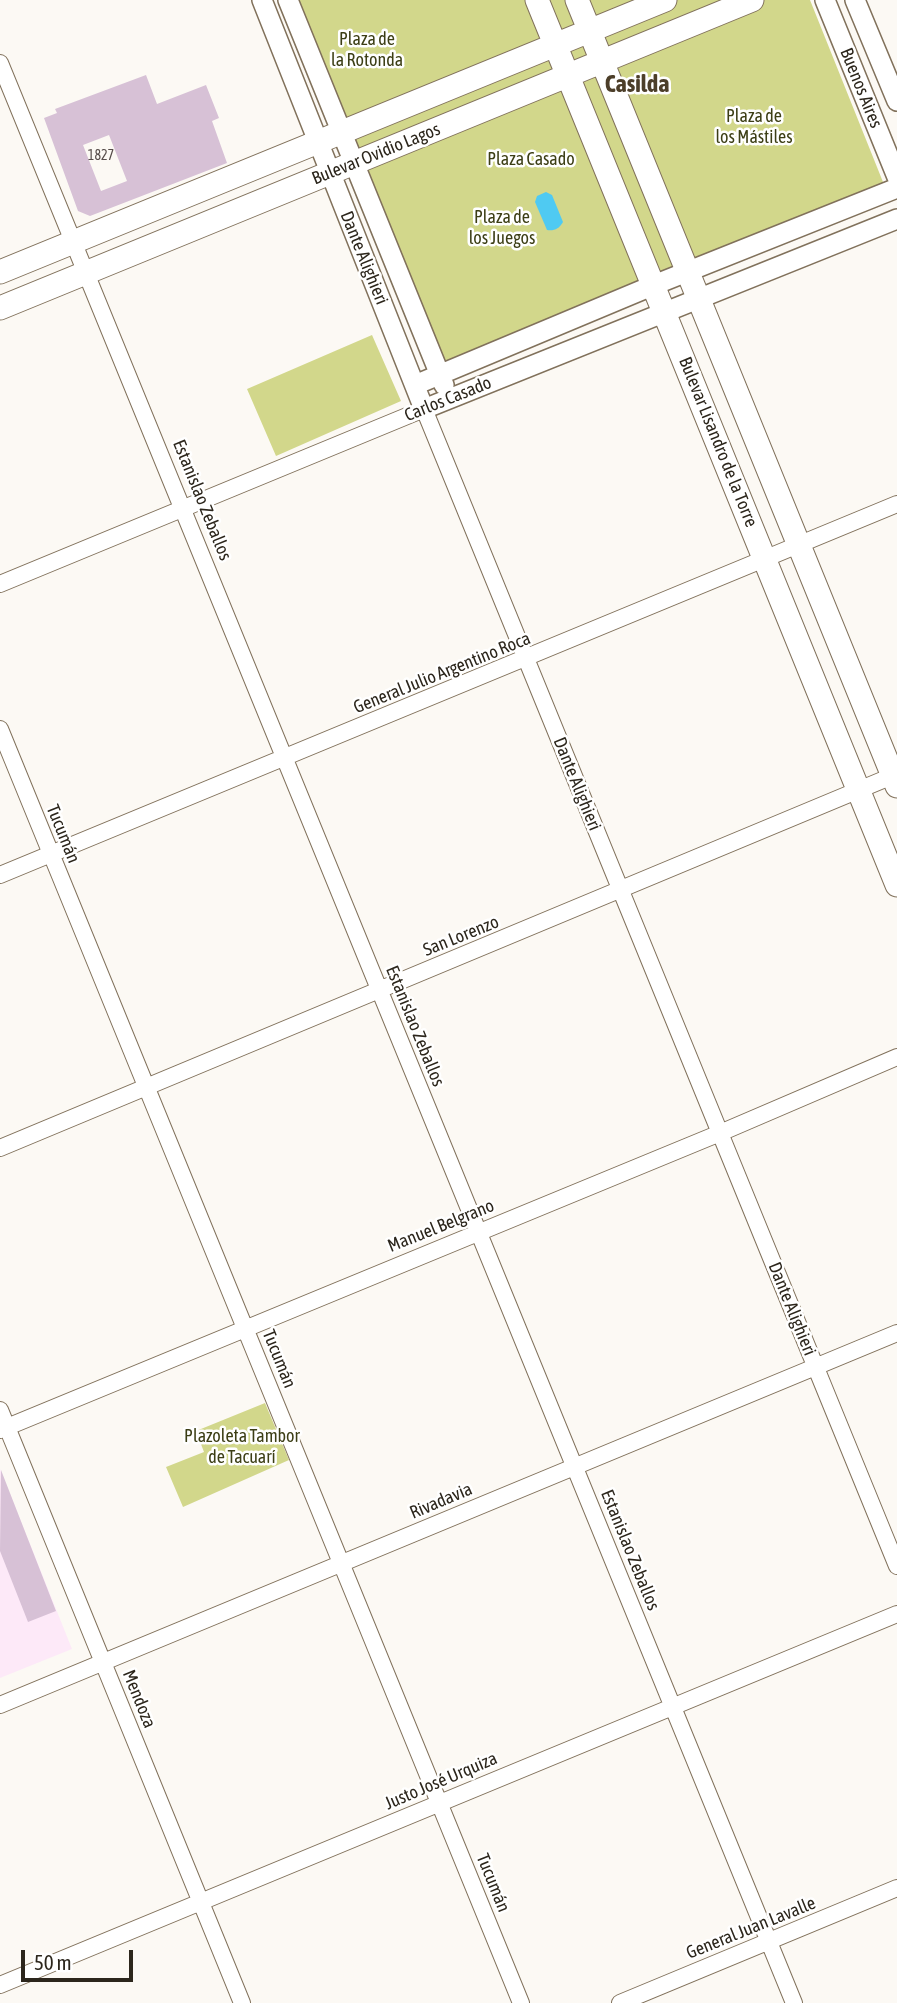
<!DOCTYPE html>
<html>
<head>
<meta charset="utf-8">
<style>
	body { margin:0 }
	#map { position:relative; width:897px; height:2003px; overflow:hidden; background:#fcf9f4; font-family:"Asap Condensed",sans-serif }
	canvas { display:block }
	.scale { position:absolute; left:21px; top:1950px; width:112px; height:32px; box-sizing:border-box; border:4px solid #2c261c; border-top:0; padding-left:9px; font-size:21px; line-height:24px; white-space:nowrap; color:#2c261c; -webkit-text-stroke:5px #fff; paint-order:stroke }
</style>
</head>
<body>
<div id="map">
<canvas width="897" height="2003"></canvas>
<div class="scale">50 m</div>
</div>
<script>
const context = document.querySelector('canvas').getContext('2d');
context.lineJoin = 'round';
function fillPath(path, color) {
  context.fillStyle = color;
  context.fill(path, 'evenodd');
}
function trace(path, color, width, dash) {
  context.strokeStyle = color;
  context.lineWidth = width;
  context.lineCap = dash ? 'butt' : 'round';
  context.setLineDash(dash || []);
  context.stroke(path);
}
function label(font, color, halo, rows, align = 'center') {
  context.font = font + ' "Asap Condensed",sans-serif';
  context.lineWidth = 5;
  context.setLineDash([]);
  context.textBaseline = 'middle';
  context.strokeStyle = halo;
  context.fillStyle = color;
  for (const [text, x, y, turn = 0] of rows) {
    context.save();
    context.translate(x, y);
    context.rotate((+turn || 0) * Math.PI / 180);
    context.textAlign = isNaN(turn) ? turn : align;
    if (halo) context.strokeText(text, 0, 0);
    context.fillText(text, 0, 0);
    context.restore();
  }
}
fillPath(new Path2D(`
	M0,1469L72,1649L0,1678Z`), '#fde9f8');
fillPath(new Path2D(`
	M295,0H810L885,187L442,367Z
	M372,335L401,401L276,456L247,389Z
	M265,1403L289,1460L183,1507L166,1467L204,1452L196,1431Z`), '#d2d78b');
fillPath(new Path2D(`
	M546,192L552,195L563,222C559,229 554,231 547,230L535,202L537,196Z`), '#4fcaf2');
fillPath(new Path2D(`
	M146,75L157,104L206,85L219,118L212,121L227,163L90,216L78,211L44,118L57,113L55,109ZM109,135L127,181L101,191L83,145Z
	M1,1470L56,1611L28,1622L0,1551Z`), '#d7c1d6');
const minor = new Path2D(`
	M0,63C268,708 529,1356 794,2003
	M0,584L424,409L897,1566
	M0,729L521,2003
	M0,875L897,504
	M0,1148L897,774
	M0,1410L242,2003
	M0,1430L720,1133L897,1057
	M0,1705L897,1333
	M0,1985L897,1614
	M620,2003L897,1888`);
const tertiary = new Path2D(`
	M262,0L424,409L897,219
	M288,0L444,385
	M825,0L897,177
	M855,0L897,101
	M415,385L654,285L897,188`);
const secondary = new Path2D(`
	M537,0L897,885
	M577,0L897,786
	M0,272L665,0
	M0,308L752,0`);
trace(minor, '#81715b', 18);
trace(tertiary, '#81715b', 22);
trace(secondary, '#81715b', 25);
trace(minor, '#fff', 16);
trace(tertiary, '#fff', 19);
trace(secondary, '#fff', 23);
label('14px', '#574d4a', null, [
	["1827",101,156]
]);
label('18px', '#3c3e15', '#fff', [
	["Plaza de",367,39],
	["la Rotonda",367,60],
	["Plaza de",754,116],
	["los Mástiles",754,137],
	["Plaza Casado",531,159],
	["Plaza de",502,217],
	["los Juegos",502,238],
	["Plazoleta Tambor",242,1436],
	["de Tacuarí",242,1457]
]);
label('18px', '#2c261c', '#fff', [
	["Buenos Aires",861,88,68],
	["Bulevar Ovidio Lagos",376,154,-22],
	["Dante Alighieri",364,258,68],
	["Carlos Casado",448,399,-22],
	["Bulevar Lisandro de la Torre",718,442,68],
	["Estanislao Zeballos",202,500,68],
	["General Julio Argentino Roca",442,673,-22],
	["Dante Alighieri",577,784,68],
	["Tucumán",63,834,68],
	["San Lorenzo",461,936,-22],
	["Estanislao Zeballos",415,1026,68],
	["Manuel Belgrano",441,1226,-22],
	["Dante Alighieri",792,1309,68],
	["Tucumán",279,1359,68],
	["Rivadavia",441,1501,-23],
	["Estanislao Zeballos",630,1550,68],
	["Mendoza",139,1699,68],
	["Justo José Urquiza",441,1781,-23],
	["Tucumán",493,1883,68],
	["General Juan Lavalle",751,1928,-22]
]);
label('bold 24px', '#4c3e29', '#fff', [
	["Casilda",637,84]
]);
</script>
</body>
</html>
